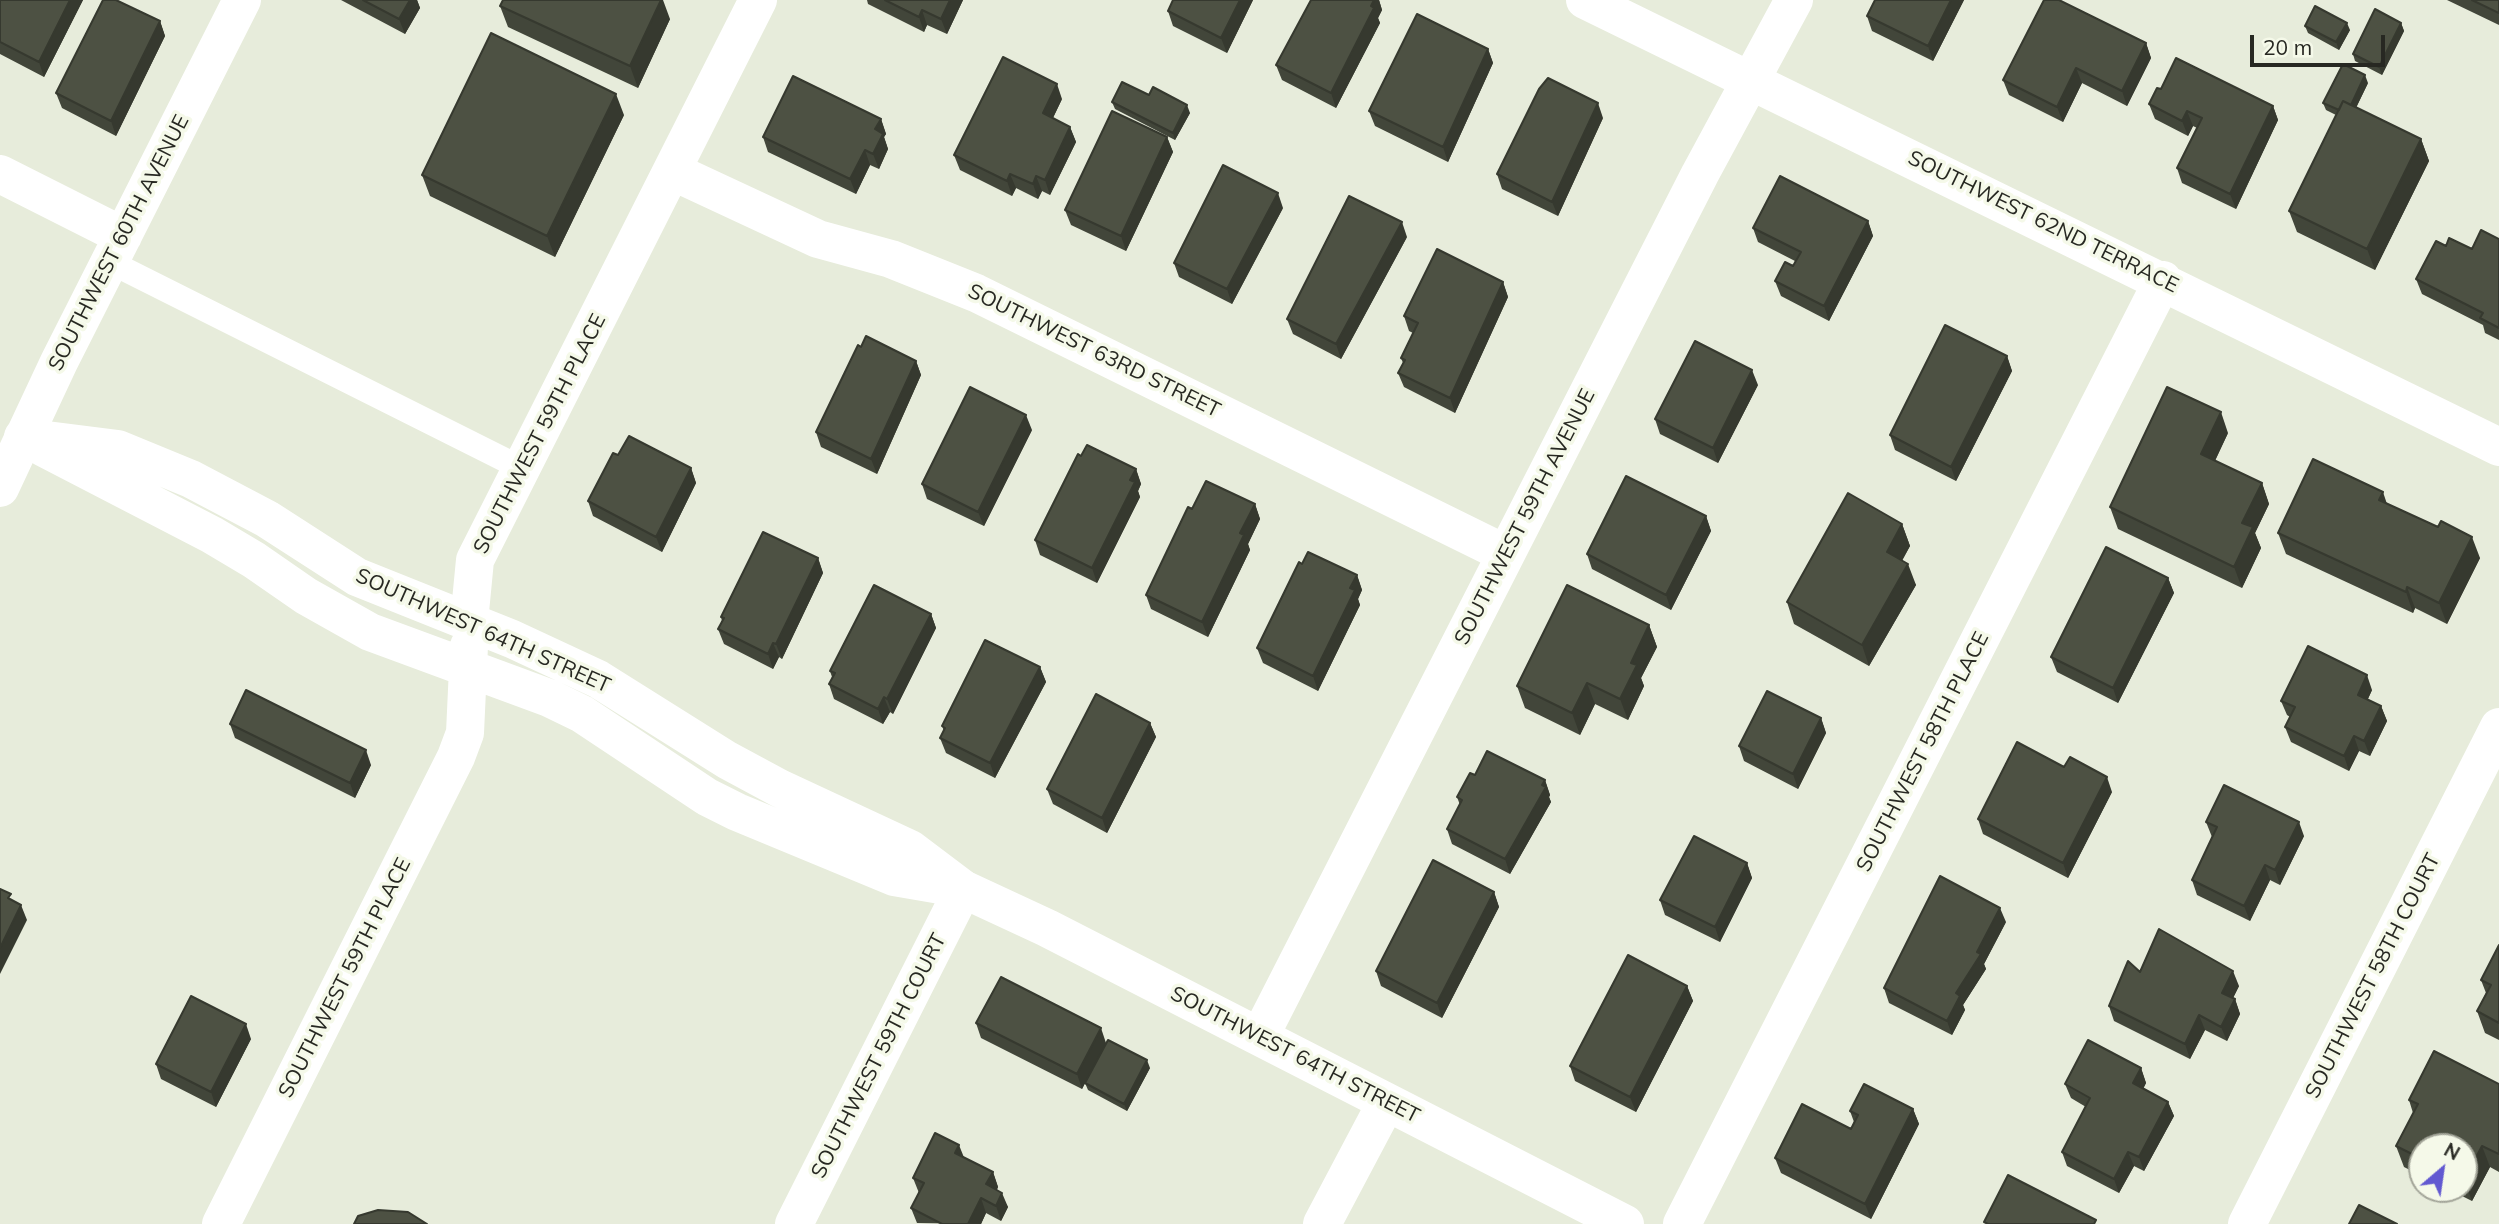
<!DOCTYPE html>
<html>
<head>
<meta charset="utf-8">
<style>
	body { margin:0 }
	#map { position:relative; width:2499px; height:1224px; overflow:hidden; background:#e7ecdb; font-family:Mulish,sans-serif }
	canvas { display:block }
	.north { position:absolute; left:2408px; top:1133px; width:70px; height:70px; box-sizing:border-box; background:#f5f9e9; border:2px solid #a3a599; border-radius:50%; rotate:29deg; font-size:19px; font-weight:700; line-height:28px; text-align:center; color:#272822 }
	.north::after { content:''; display:block; margin:auto; width:24px; height:32px; background:#6259d1; clip-path:polygon(50% 0,100% 100%,50% 72%,0 100%) }
	.scale { position:absolute; left:2250px; top:35px; width:135px; height:32px; box-sizing:border-box; border:4px solid #272822; border-top:0; padding-left:9px; font-size:21px; line-height:24px; white-space:nowrap; color:#272822; -webkit-text-stroke:5px #f5f9e9; paint-order:stroke }
</style>
</head>
<body>
<div id="map">
<canvas width="2499" height="1224"></canvas>
<div class="north">N</div>
<div class="scale">20 m</div>
</div>
<script>
const context = document.querySelector('canvas').getContext('2d');
context.lineJoin = 'round';
function trace(path, color, width, dash) {
  context.strokeStyle = color;
  context.lineWidth = width;
  context.lineCap = dash ? 'butt' : 'round';
  context.setLineDash(dash || []);
  context.stroke(path);
}
function fillPath(path, color) {
  context.fillStyle = color;
  context.fill(path, 'evenodd');
}
function label(font, color, halo, rows, align = 'center') {
  context.font = font + ' Mulish,sans-serif';
  context.lineWidth = 7;
  context.setLineDash([]);
  context.textBaseline = 'middle';
  context.strokeStyle = halo;
  context.fillStyle = color;
  for (const [text, x, y, turn = 0] of rows) {
    context.save();
    context.translate(x, y);
    context.rotate((+turn || 0) * Math.PI / 180);
    context.textAlign = isNaN(turn) ? turn : align;
    if (halo) context.strokeText(text, 0, 0);
    context.fillText(text, 0, 0);
    context.restore();
  }
}
trace(new Path2D(`
	M110,262L523,469`), '#fff', 24);
trace(new Path2D(`
	M1585,0L2499,447
	M672,171L818,239L891,259L976,293L1506,554
	M0,174L123,236
	M0,488L59,362L242,0
	M469,622L475,560L758,0
	M1260,1036L1700,174L1794,0
	M794,1224L963,889
	M1322,1224L1386,1103
	M1682,1224L2163,280
	M2247,1224L2499,727`), '#fff', 38);
trace(new Path2D(`
	M23,437L118,449L191,479L267,519L357,577L512,639L598,679L727,760L779,788L910,849L963,889L1047,928L1625,1224
	M44,448L212,535L254,560L306,596L370,632L549,698L582,714L707,797L737,812L894,877L958,888
	M221,1224L456,757L465,733L469,646`), '#fff', 38);
fillPath(new Path2D(`
	M0,0H83L44,77L0,54Z
	M341,0H417L420,8L405,34Z
	M867,0H963L947,34L927,25L924,32L868,4Z
	M1253,0L1227,53L1173,26L1168,11Z
	M1311,0H1379L1382,10L1378,18L1380,23L1336,108L1282,80L1276,65Z
	M1875,0H1964L1933,61L1872,31L1867,16Z
	M2447,0H2499V25Z
	M500,6L670,19L638,88L508,27Z
	M160,21L165,36L116,136L62,108L56,93Z
	M2401,23L2404,31L2382,75L2355,61L2353,54Z
	M2305,26L2350,30L2339,50L2308,33Z
	M2146,43L2151,58L2127,106L2082,83L2063,122L2009,95L2003,80Z
	M1488,49L1493,63L1448,162L1375,126L1369,111Z
	M2368,83L2356,108L2421,139L2429,161L2375,270L2297,232L2289,211L2336,115L2326,110L2323,103Z
	M2161,89L2273,106L2278,120L2236,209L2182,183L2177,168L2197,128L2193,126L2188,136L2155,119L2149,104Z
	M1149,95L1190,113L1175,140L1115,109L1112,102Z
	M1062,99L1053,118L1070,127L1076,142L1050,195L1042,191L1038,199L1016,188L1012,196L960,170L954,155Z
	M624,115L555,257L430,196L422,175Z
	M1603,118L1558,216L1502,189L1497,174Z
	M881,119L886,134L884,137L888,149L879,169L870,165L856,194L768,152L763,137Z
	M1167,137L1173,152L1126,251L1071,225L1065,210Z
	M1283,208L1232,304L1179,277L1174,263Z
	M1868,221L1873,236L1829,321L1781,296L1775,281L1793,266L1795,261L1758,242L1753,228Z
	M1407,237L1341,359L1293,334L1287,319Z
	M2499,239V340L2485,333L2483,325L2422,294L2416,279L2446,246L2472,249Z
	M1503,282L1508,297L1455,413L1404,387L1398,373L1403,363L1401,358L1413,333L1409,331L1404,316Z
	M861,347L916,361L921,375L877,474L821,447L816,432Z
	M2007,356L2012,371L1956,481L1895,450L1890,435Z
	M1758,385L1718,463L1660,434L1655,419Z
	M1032,430L984,526L927,499L922,484Z
	M2228,433L2215,461L2262,483L2269,504L2255,533L2261,548L2242,588L2118,529L2110,507Z
	M618,455L691,468L696,483L662,552L593,516L588,501Z
	M1136,469L1141,484L1138,491L1140,497L1097,583L1040,555L1035,540Z
	M1255,504L1260,519L1248,544L1250,550L1208,637L1151,609L1146,595L1192,509Z
	M2387,504L2480,558L2447,624L2415,608L2413,613L2286,554L2278,533Z
	M1706,516L1711,531L1671,610L1592,569L1587,554Z
	M1902,524L1910,546L1902,561L1916,585L1869,666L1794,624L1787,602Z
	M818,558L823,573L782,659L779,657L773,669L724,644L718,629L722,621L721,617Z
	M1302,564L1357,575L1362,590L1358,599L1360,605L1318,691L1263,663L1257,648Z
	M2168,578L2174,593L2118,703L2057,672L2051,657Z
	M931,614L936,628L893,714L890,712L883,724L834,699L829,684L832,677L830,671Z
	M1649,625L1657,647L1641,678L1644,686L1628,720L1595,704L1580,735L1525,708L1517,686Z
	M1040,667L1046,682L995,778L946,753L940,738L944,731L942,726Z
	M2372,690L2368,699L2381,706L2387,721L2370,756L2359,751L2349,771L2291,742L2285,727L2290,717L2287,715L2281,701Z
	M1821,718L1826,733L1798,789L1744,761L1739,746Z
	M1150,723L1156,737L1107,833L1053,804L1047,789Z
	M230,724L371,765L355,798L235,738Z
	M1475,775L1545,780L1550,795L1549,797L1551,802L1510,874L1452,844L1447,829L1460,805L1457,797Z
	M2112,792L2068,878L1983,834L1978,819Z
	M2206,822L2304,836L2280,885L2270,880L2250,921L2197,895L2192,880L2212,837Z
	M1747,863L1752,878L1720,942L1665,915L1660,900Z
	M1494,892L1499,907L1442,1018L1381,986L1376,971Z
	M2006,922L1984,964L1986,969L1963,1005L1965,1010L1952,1035L1889,1003L1884,988Z
	M2499,945V1040L2485,1033L2477,1011L2486,993L2481,980Z
	M2140,972L2239,986L2233,998L2235,999L2240,1014L2227,1041L2205,1030L2190,1059L2114,1021L2109,1006Z
	M1687,986L1693,1001L1636,1112L1575,1081L1570,1066Z
	M976,1023L1106,1043L1094,1066L1150,1068L1127,1111L1088,1090L1085,1083L1082,1089L981,1038Z
	M251,1039L216,1107L161,1079L156,1064Z
	M2141,1068L2146,1083L2143,1088L2168,1102L2174,1116L2144,1171L2134,1166L2119,1193L2067,1166L2062,1152L2086,1107L2071,1098L2065,1084Z
	M2499,1084V1172L2490,1167L2472,1201L2448,1189H2464V1147H2422V1176L2404,1167L2396,1146L2413,1113L2409,1100Z
	M1913,1109L1919,1124L1871,1219L1781,1173L1775,1158L1851,1129L1854,1122L1850,1111Z
	M964,1158L993,1172L998,1187L997,1190L1008,1207L1001,1221L986,1213L981,1224L917,1223L911,1208L919,1193L913,1178Z`), '#42463a');
fillPath(new Path2D(`
	M70,0H83L44,77L39,62Z
	M410,0H417L420,8L405,34L399,19Z
	M661,0H663L670,19L638,88L630,66Z
	M950,0H963L947,34L941,19Z
	M1240,0H1253L1227,53L1221,38Z
	M1374,0H1379L1382,10L1378,18L1380,23L1336,108L1331,93Z
	M1951,0H1964L1933,61L1928,46Z
	M922,10L927,25L924,32L919,17Z
	M160,21L165,36L116,136L111,121Z
	M2347,23L2350,30L2339,50L2336,42Z
	M2401,23L2404,31L2382,75L2379,67Z
	M2146,43L2151,58L2127,106L2122,91Z
	M1488,49L1493,63L1448,162L1443,147Z
	M2076,68L2082,83L2063,122L2057,107Z
	M2365,75L2368,83L2349,122L2346,114Z
	M1057,84L1062,99L1048,128L1043,113Z
	M616,94L624,115L555,257L547,236Z
	M1598,103L1603,118L1558,216L1552,202Z
	M1187,105L1190,113L1175,140L1173,133Z
	M2273,106L2278,120L2236,209L2230,194Z
	M2187,111L2193,126L2188,136L2182,121Z
	M881,119L886,134L884,137L888,149L879,169L873,154L875,129Z
	M1070,127L1076,142L1050,195L1045,180Z
	M1167,137L1173,152L1126,251L1121,236Z
	M2421,139L2429,161L2375,270L2367,249Z
	M865,150L870,165L856,194L850,179Z
	M1010,174L1016,188L1012,196L1007,181Z
	M1036,176L1042,191L1038,199L1033,184Z
	M1278,193L1283,208L1232,304L1227,289Z
	M1868,221L1873,236L1829,321L1824,306Z
	M1402,222L1407,237L1341,359L1336,344Z
	M1503,282L1508,297L1455,413L1450,398Z
	M2007,356L2012,371L1956,481L1951,467Z
	M916,361L921,375L877,474L871,459Z
	M1752,370L1758,385L1718,463L1713,448Z
	M2221,412L2228,433L2208,475L2201,454Z
	M1026,415L1032,430L984,526L978,512Z
	M691,468L696,483L662,552L656,537Z
	M1136,469L1141,484L1138,491L1140,497L1097,583L1092,568Z
	M2262,483L2269,504L2255,533L2261,548L2242,588L2234,567L2242,523Z
	M2383,492L2390,513L2379,500Z
	M1255,504L1260,519L1248,544L1250,550L1208,637L1202,622L1240,533Z
	M1706,516L1711,531L1671,610L1666,595Z
	M1902,524L1910,546L1894,574L1887,552Z
	M2472,537L2480,558L2447,624L2439,603Z
	M818,558L823,573L782,659L776,644Z
	M1908,564L1916,585L1869,666L1862,645Z
	M1357,575L1362,590L1358,599L1360,605L1318,691L1313,676Z
	M2168,578L2174,593L2118,703L2113,688Z
	M2407,587L2415,608L2413,613L2406,592Z
	M931,614L936,628L893,714L887,699Z
	M1649,625L1657,647L1641,678L1644,686L1628,720L1620,699L1631,663Z
	M773,643L779,657L773,669L768,654Z
	M1040,667L1046,682L995,778L990,763Z
	M2367,675L2372,690L2363,709L2358,695Z
	M1587,683L1595,704L1580,735L1572,713Z
	M884,697L890,712L883,724L878,709Z
	M2381,706L2387,721L2370,756L2364,741Z
	M1821,718L1826,733L1798,789L1793,774Z
	M1150,723L1156,737L1107,833L1102,818Z
	M2354,736L2359,751L2349,771L2344,756Z
	M366,750L371,765L355,798L350,783Z
	M2107,777L2112,792L2068,878L2063,863Z
	M1545,780L1550,795L1549,797L1551,802L1510,874L1505,859Z
	M2299,822L2304,836L2280,885L2275,870Z
	M1747,863L1752,878L1720,942L1715,927Z
	M2265,865L2270,880L2250,921L2244,906Z
	M1494,892L1499,907L1442,1018L1437,1003Z
	M21,905L27,920L0,974V948Z
	M2000,908L2006,922L1984,964L1986,969L1963,1005L1965,1010L1952,1035L1947,1021L1956,993Z
	M2233,971L2239,986L2228,1008L2222,993Z
	M1687,986L1693,1001L1636,1112L1630,1097Z
	M2235,999L2240,1014L2227,1041L2221,1027Z
	M2199,1015L2205,1030L2190,1059L2185,1044Z
	M246,1024L251,1039L216,1107L211,1092Z
	M1101,1028L1106,1043L1082,1089L1077,1074Z
	M1147,1060L1150,1068L1127,1111L1124,1104Z
	M2141,1068L2146,1083L2139,1098L2133,1083Z
	M2168,1102L2174,1116L2144,1171L2139,1157Z
	M1913,1109L1919,1124L1871,1219L1865,1204Z
	M959,1145L965,1160L955,1153Z
	M2482,1146L2490,1167L2472,1201L2464,1180Z
	M2128,1152L2134,1166L2119,1193L2114,1179Z
	M993,1172L998,1187L991,1199L986,1184Z
	M1002,1193L1008,1207L1001,1221L996,1206Z
	M981,1198L986,1213L981,1224H968Z`), '#36392f');
const building = new Path2D(`
	M0,0H70L39,62L0,42Z
	M103,0H116L160,21L111,121L56,93Z
	M363,0H410L399,19Z
	M503,0H661L630,66L500,6Z
	M885,0H950L941,19L922,10L919,17Z
	M1173,0H1240L1221,38L1168,11Z
	M1311,0H1374L1371,6L1374,8L1331,93L1276,65Z
	M1875,0H1951L1928,46L1867,16Z
	M2044,0H2059L2146,43L2122,91L2076,68L2057,107L2003,80Z
	M2472,0H2499V13Z
	M2315,6L2347,23L2336,42L2305,26Z
	M2375,9L2401,23L2379,67L2353,54Z
	M1417,14L1488,49L1443,147L1369,111Z
	M491,33L616,94L547,236L422,175Z
	M1003,57L1057,84L1043,113L1070,127L1045,180L1036,176L1033,184L1010,174L1007,181L954,155Z
	M2176,58L2273,106L2230,194L2177,168L2202,118L2187,111L2182,121L2149,104L2157,88L2161,89Z
	M2343,64L2365,75L2351,105L2343,101L2339,110L2323,103Z
	M793,76L881,119L875,129L883,134L873,154L865,150L850,179L763,137Z
	M1548,78L1598,103L1552,202L1497,174L1539,89Z
	M1122,82L1149,95L1153,87L1187,105L1173,133L1112,102Z
	M2343,101L2421,139L2367,249L2289,211Z
	M1112,111L1167,137L1121,236L1065,210Z
	M1223,165L1278,193L1227,289L1174,263Z
	M1780,176L1868,221L1824,306L1775,281L1785,262L1793,266L1801,252L1753,228Z
	M1349,196L1402,222L1336,344L1287,319Z
	M2481,230L2499,239V328L2480,318L2483,313L2416,279L2436,241L2446,246L2449,238L2472,249Z
	M1437,249L1503,282L1450,398L1398,373L1405,360L1401,358L1418,323L1404,316Z
	M1945,325L2007,356L1951,467L1890,435Z
	M866,336L916,361L871,459L816,432L858,345L861,347Z
	M1695,341L1752,370L1713,448L1655,419Z
	M970,387L1026,415L978,512L922,484Z
	M2167,387L2221,412L2201,454L2262,483L2242,523L2253,527L2234,567L2110,507Z
	M629,436L691,468L656,537L588,501L613,453L618,455Z
	M1087,445L1136,469L1130,480L1135,482L1092,568L1035,540L1078,454L1081,456Z
	M2313,459L2383,492L2379,500L2438,527L2441,521L2472,537L2439,603L2407,587L2406,592L2278,533Z
	M1626,476L1706,516L1666,595L1587,554Z
	M1206,481L1255,504L1240,533L1244,535L1202,622L1146,595L1188,507L1192,509Z
	M1848,493L1902,524L1887,552L1908,564L1862,645L1787,602Z
	M763,532L818,558L776,644L773,643L768,654L718,629L724,618L721,617Z
	M2106,547L2168,578L2113,688L2051,657Z
	M1308,552L1357,575L1350,588L1355,590L1313,676L1257,648L1299,562L1302,564Z
	M874,585L931,614L887,699L884,697L878,709L829,684L835,673L830,671Z
	M1567,585L1649,625L1631,663L1637,665L1620,699L1587,683L1572,713L1517,686Z
	M985,640L1040,667L990,763L940,738L945,728L942,726Z
	M2308,646L2367,675L2358,695L2381,706L2364,741L2354,736L2344,756L2285,727L2295,707L2281,701Z
	M246,690L366,750L350,783L230,724Z
	M1767,691L1821,718L1793,774L1739,746Z
	M1096,694L1150,723L1102,818L1047,789Z
	M2017,742L2064,767L2070,757L2107,777L2063,863L1978,819Z
	M1487,751L1545,780L1542,785L1546,787L1505,859L1447,829L1462,800L1457,797L1470,773L1475,775Z
	M2224,785L2299,822L2275,870L2265,865L2244,906L2192,880L2217,827L2206,822Z
	M1694,836L1747,863L1715,927L1660,900Z
	M1433,860L1494,892L1437,1003L1376,971Z
	M1940,876L2000,908L1977,952L1981,954L1956,993L1960,996L1947,1021L1884,988Z
	M0,889L11,894L8,898L21,905L0,948Z
	M2159,929L2233,971L2222,993L2235,999L2221,1027L2199,1015L2185,1044L2109,1006L2128,961L2140,972Z
	M2499,945V1023L2477,1011L2491,985L2481,980Z
	M1628,955L1687,986L1630,1097L1570,1066Z
	M1001,977L1101,1028L1077,1074L976,1023Z
	M191,996L246,1024L211,1092L156,1064Z
	M1108,1040L1147,1060L1124,1104L1085,1083Z
	M2088,1040L2141,1068L2133,1083L2168,1102L2139,1157L2128,1152L2114,1179L2062,1152L2090,1098L2065,1084Z
	M2434,1051L2499,1084V1154L2482,1146L2464,1180V1147H2422V1159L2396,1146L2418,1104L2409,1100Z
	M1864,1084L1913,1109L1865,1204L1775,1158L1802,1104L1851,1129L1858,1115L1850,1111Z
	M935,1133L959,1145L955,1153L993,1172L986,1184L1002,1193L996,1206L981,1198L968,1224H942L911,1208L924,1183L913,1178Z
	M2008,1175L2096,1220L2094,1224H1988L1984,1222Z
	M2359,1205L2397,1224H2349Z
	M378,1210L408,1212L427,1224H354L358,1216Z`);
fillPath(building, '#4d5143');
trace(building, '#36392f', 2);
label('21px', '#272822', '#f5f9e9', [
	["SOUTHWEST 62ND TERRACE",2043,222,26],
	["SOUTHWEST 60TH AVENUE",119,243,-63],
	["SOUTHWEST 63RD STREET",1094,351,26],
	["SOUTHWEST 59TH PLACE",540,434,-63],
	["SOUTHWEST 59TH AVENUE",1525,517,-63],
	["SOUTHWEST 64TH STREET",483,631,24],
	["SOUTHWEST 58TH PLACE",1923,752,-63],
	["SOUTHWEST 58TH COURT",2373,976,-63],
	["SOUTHWEST 59TH PLACE",345,978,-63],
	["SOUTHWEST 64TH STREET",1295,1055,27],
	["SOUTHWEST 59TH COURT",879,1056,-63]
]);
</script>
</body>
</html>
